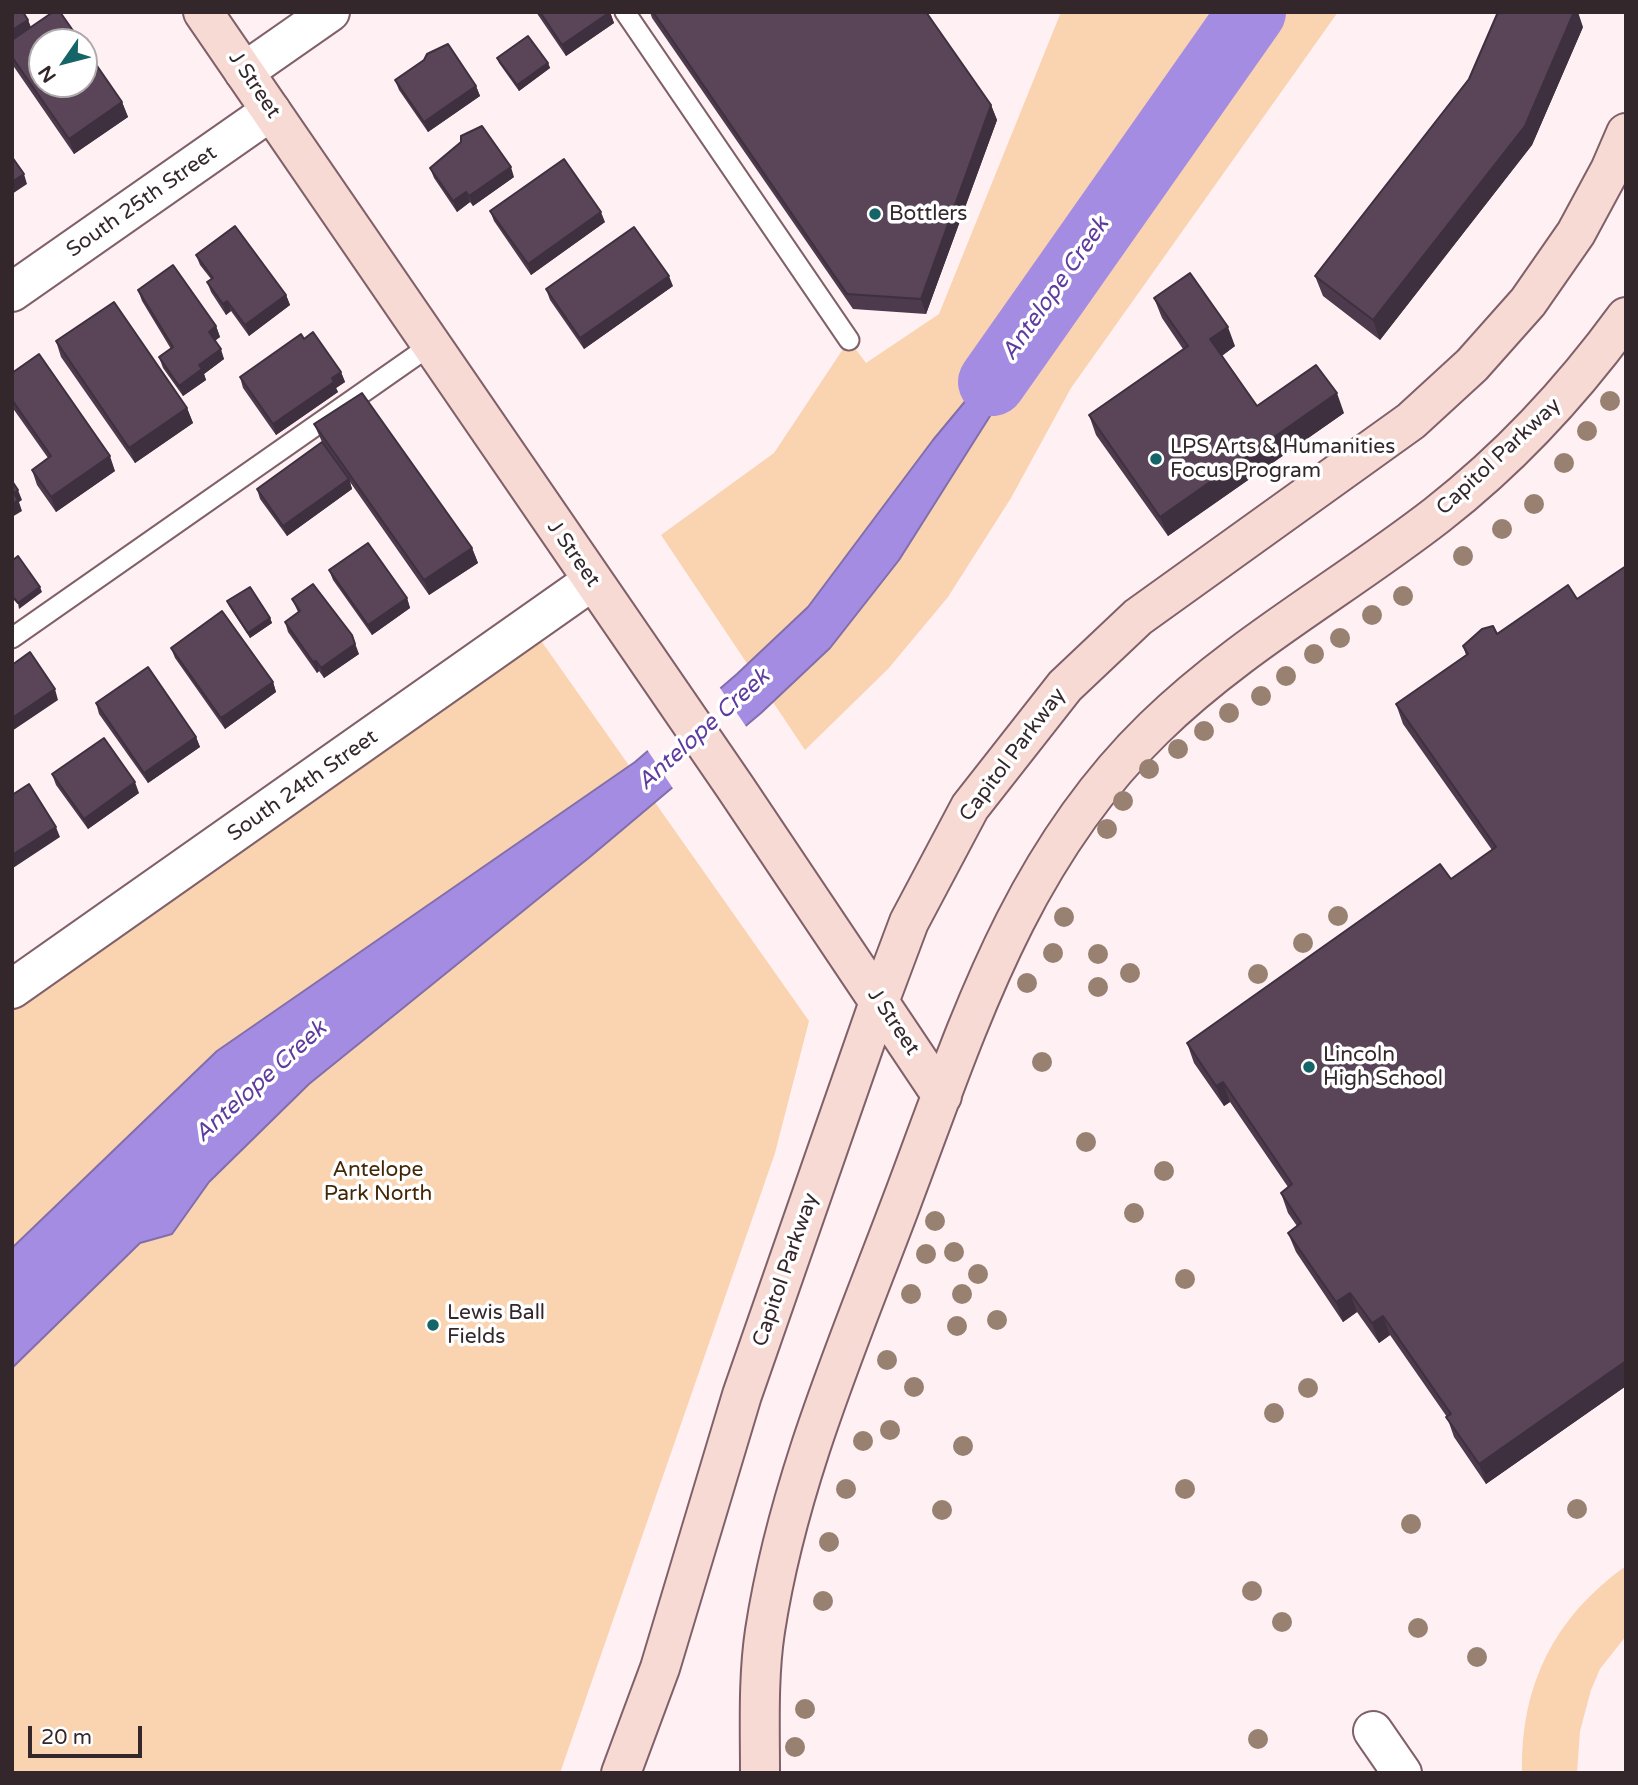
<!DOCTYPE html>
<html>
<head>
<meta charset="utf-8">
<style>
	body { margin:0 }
	#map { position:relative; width:1638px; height:1785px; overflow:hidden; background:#fff0f4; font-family:"Varela Round",sans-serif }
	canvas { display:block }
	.frame { position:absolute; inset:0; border:14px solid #34272b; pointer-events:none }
	.north { position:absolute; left:28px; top:28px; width:70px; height:70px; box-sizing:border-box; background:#fff; border:2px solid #aea9aa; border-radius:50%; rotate:235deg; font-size:19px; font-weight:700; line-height:28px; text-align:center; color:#34272b }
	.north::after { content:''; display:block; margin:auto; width:24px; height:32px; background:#156468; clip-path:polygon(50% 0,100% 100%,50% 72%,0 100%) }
	.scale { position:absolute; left:28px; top:1726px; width:114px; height:32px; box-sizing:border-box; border:4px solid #34272b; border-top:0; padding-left:9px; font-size:21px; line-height:24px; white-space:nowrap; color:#34272b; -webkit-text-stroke:5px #fff; paint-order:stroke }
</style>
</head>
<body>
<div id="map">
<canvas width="1638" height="1785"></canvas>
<div class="frame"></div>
<div class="north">N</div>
<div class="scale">20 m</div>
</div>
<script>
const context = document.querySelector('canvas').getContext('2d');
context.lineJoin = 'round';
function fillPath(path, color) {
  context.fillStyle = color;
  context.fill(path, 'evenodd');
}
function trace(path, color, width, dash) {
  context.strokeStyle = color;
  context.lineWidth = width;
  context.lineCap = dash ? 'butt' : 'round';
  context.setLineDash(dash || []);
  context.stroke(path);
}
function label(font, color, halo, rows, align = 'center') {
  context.font = font + ' "Varela Round",sans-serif';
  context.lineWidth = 7;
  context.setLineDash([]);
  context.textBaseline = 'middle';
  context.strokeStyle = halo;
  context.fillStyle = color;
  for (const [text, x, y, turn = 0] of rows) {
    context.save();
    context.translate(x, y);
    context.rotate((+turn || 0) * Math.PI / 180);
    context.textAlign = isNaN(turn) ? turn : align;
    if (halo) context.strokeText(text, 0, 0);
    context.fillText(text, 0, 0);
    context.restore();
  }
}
fillPath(new Path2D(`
	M1061,12H1338L1071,388L1011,498L948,597L888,669L805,750L661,535L774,453L849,340L866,363L939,314Z
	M530,625L809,1021L775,1153L560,1773H12V989Z
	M1626,1566V1636L1600,1669L1591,1690L1580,1731L1577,1773H1522C1520,1685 1555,1616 1626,1566Z`), '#fad3b1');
const water = new Path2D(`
	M1046,304L997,405L899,560L830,648L761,713L591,856L309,1084L209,1182L172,1234L140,1243L12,1368V1248L217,1051L635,762L737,674L808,607L933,440Z`);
fillPath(water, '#a48ce2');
trace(water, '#826eab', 2);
fillPath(new Path2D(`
	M718,685L747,728L674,790L646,748Z`), '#fff0f4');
trace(new Path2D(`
	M992,382L1252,12`), '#a48ce2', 68);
const lane = new Path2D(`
	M625,12L849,340
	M12,638L431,345`);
const street = new Path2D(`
	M244,72L330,12
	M12,292L271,111
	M12,989L592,581
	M1373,1731L1402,1773`);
const secondary = new Path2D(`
	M203,12L735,787L942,1096
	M621,1773L660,1668L742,1395L879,1002L909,922L970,807L1065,686L1138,617L1411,421L1472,365L1528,302L1576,233L1610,170L1626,133
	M760,1773C760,1726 758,1677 765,1631C788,1481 849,1342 902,1201C967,1029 1018,860 1154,728C1239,645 1343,588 1437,515C1510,458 1572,391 1626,317`);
trace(lane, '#80616a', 23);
trace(street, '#80616a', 42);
trace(secondary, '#80616a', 42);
trace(lane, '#fff', 19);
trace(street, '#fff', 38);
trace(secondary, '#f8dad4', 38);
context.fillStyle = '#988171';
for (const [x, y] of [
	[1610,401],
	[1587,431],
	[1564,463],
	[1534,504],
	[1502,529],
	[1463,556],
	[1403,596],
	[1372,615],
	[1340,638],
	[1314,654],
	[1286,676],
	[1261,696],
	[1229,713],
	[1204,731],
	[1178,749],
	[1149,769],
	[1123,801],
	[1107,829],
	[1338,916],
	[1064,917],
	[1303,943],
	[1053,953],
	[1098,954],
	[1130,973],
	[1258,974],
	[1027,983],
	[1098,987],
	[1042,1062],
	[1086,1142],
	[1164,1171],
	[1134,1213],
	[935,1221],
	[954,1252],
	[926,1254],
	[978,1274],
	[1185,1279],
	[911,1294],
	[962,1294],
	[997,1320],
	[957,1326],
	[887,1360],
	[914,1387],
	[1308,1388],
	[1274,1413],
	[890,1430],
	[863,1441],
	[963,1446],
	[846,1489],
	[1185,1489],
	[1577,1509],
	[942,1510],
	[1411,1524],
	[829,1542],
	[1252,1591],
	[823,1601],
	[1282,1622],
	[1418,1628],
	[1477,1657],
	[805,1709],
	[1258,1739],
	[795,1747]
]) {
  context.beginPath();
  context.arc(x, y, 10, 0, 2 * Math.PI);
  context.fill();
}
fillPath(new Path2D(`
	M12,12L28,20L31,28L122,102L128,117L74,154L12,64Z
	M536,12H610L614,23L566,56Z
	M650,12H926L991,105L997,120L926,314L853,309L652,18Z
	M1583,27L1532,145L1380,340L1323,296L1315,276Z
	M497,58L548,63L550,68L519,91L499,63Z
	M395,80L476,86L480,96L428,132L399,90Z
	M430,168L514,177L473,206L470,202L457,212L434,178Z
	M490,211L605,222L531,275L494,221Z
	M196,255L286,295L290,305L249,336L231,311L226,315L211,292L207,282L211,279L200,265Z
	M673,286L584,349L550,300L546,289Z
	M138,290L216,326L220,337L215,341L224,359L204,374L206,380L183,396L163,368L159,357L171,349L142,301Z
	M1154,298L1235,346L1222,356L1257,406L1344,413L1168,536L1096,435L1089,415L1183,349L1162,318Z
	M304,339L341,372L345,382L336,388L338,392L276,435L243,388L240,377Z
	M56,341L187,408L193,423L135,463L61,357Z
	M12,373L115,471L56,512L37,485L32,470L48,458L12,407Z
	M314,424L472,548L478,563L429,595L350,482L352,489L287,536L260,499L257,489L322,442Z
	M1626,566V1386L1486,1484L1454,1437L1447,1417L1390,1335L1379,1343L1357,1312L1343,1322L1296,1252L1288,1233L1297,1226L1288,1213L1281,1193L1288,1187L1230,1102L1224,1106L1194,1063L1187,1043L1451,879L1492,850L1403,724L1396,704L1466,655L1463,646L1497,634L1577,599Z
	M329,570L407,598L410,608L372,635L333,580Z
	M292,599L359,654L324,678L319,671L317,673L288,632L285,622L298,612Z
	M227,601L270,618L272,623L250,638L229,606Z
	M171,648L273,682L276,692L225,729L175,658Z
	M96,703L196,737L200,747L148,783L99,714Z
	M52,774L139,793L88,829L56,785Z`), '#4d3a4c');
fillPath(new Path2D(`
	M610,12L614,23L566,56L562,45Z
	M1574,12H1578L1583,27L1532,145L1380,340L1373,320Z
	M28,20L32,30L12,43V30Z
	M548,63L550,68L519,91L517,85Z
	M476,86L480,96L428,132L424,122Z
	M122,102L128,117L74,154L69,139Z
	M991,105L997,120L926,314L921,299Z
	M511,167L514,177L473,206L469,196Z
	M24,174L27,184L12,194V182Z
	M466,192L470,202L457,212L453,201Z
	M601,212L605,222L531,275L528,264Z
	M669,276L673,286L584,349L580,338Z
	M286,295L290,305L249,336L245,325Z
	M227,301L231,311L226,315L223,304Z
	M216,326L220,337L212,342L209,332Z
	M1228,327L1235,346L1217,359L1210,339Z
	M221,349L224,359L204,374L206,380L183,396L179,386L199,365Z
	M341,372L345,382L336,388L338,392L276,435L273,424Z
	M1337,393L1344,413L1168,536L1160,517Z
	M187,408L193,423L135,463L129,448Z
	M110,456L115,471L56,512L51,497Z
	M349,479L352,489L287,536L283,526Z
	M18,490L22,500L19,502L22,511L12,517V505L14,493Z
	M472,548L478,563L429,595L424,580Z
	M40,587L42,592L19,609L18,603Z
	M407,598L410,608L372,635L368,625Z
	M270,618L272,623L250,638L248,633Z
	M352,635L359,654L324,678L321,668Z
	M316,661L319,671L317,673L313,662Z
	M273,682L276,692L225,729L221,718Z
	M55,689L58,700L12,731V718Z
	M196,737L200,747L148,783L144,773Z
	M135,782L139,793L88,829L84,819Z
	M56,827L60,837L13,868L12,855Z
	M1223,1082L1230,1102L1224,1106L1216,1086Z
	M1350,1293L1357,1312L1343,1322L1336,1302Z
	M1383,1316L1390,1335L1379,1343L1372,1323Z
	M1626,1361V1386L1486,1484L1479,1464Z`), '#3e303e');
const building = new Path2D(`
	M12,12H23L28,20L12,30Z
	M53,12H60L81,42H42V84H84V47L122,102L69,139L12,57V40Z
	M540,12H610L562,45Z
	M653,12H926L991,105L921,299L847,294Z
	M1498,12H1574L1525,126L1373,320L1315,276L1469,79Z
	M528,36L548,63L517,85L497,58Z
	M448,44L476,86L424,122L395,80L424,60L427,54Z
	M482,126L511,167L469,196L466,192L453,201L430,168L461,142V136Z
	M12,157L24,174L12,182Z
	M564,159L601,212L528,264L490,211Z
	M235,226L286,295L245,325L227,301L223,304L207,282L213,278L196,255Z
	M634,227L669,276L580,338L546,289Z
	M173,265L216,326L209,332L221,349L199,365L202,369L179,386L159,357L173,347L138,290Z
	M1190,273L1228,327L1210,339L1257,406L1316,365L1337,393L1160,517L1089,415L1188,346L1154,298Z
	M114,302L187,408L129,448L56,341Z
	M313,332L341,372L332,378L334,382L273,424L240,377L301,334L304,339Z
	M39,354L110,456L51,497L32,470L51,456L12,400V373Z
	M362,393L472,548L424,580L314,424Z
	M322,442L349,479L283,526L257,489Z
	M12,481L18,490L14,493L18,500L12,505Z
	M368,543L407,598L368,625L329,570Z
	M18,556L40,587L18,603L12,596V561Z
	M1626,566V1361L1479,1464L1446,1417L1451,1414L1383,1316L1372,1323L1350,1293L1336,1302L1288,1233L1301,1223L1281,1193L1292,1184L1223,1082L1216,1086L1187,1043L1440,864L1451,879L1496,847L1396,704L1468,654L1463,646L1482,629L1493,626L1497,634L1568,585L1577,599Z
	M313,584L352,635L355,644L321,668L316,661L313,662L285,622L300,611L292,599Z
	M250,587L270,618L248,633L227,601Z
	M222,611L273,682L221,718L171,648Z
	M30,652L55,689L12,718V665Z
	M148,667L196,737L144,773L96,703Z
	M104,738L135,782L84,819L52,774Z
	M29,784L56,827L12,855V795Z`);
fillPath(building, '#594458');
trace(building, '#3e303e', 2);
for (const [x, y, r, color] of [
	[875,214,7,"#156468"],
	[1156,459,7,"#156468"],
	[1309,1067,7,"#156468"],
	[433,1325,7,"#156468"]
]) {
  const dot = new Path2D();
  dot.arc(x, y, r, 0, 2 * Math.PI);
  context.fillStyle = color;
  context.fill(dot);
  trace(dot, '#fff', 2.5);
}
label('21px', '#34272b', '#fff', [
	["J Street",254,85,56],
	["South 25th Street",142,202,-35],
	["Capitol Parkway",1499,457,-43],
	["J Street",573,554,55],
	["Capitol Parkway",1013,755,-53],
	["South 24th Street",303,786,-35],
	["J Street",893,1022,56],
	["Capitol Parkway",786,1270,-71]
]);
label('21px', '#34272b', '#fff', [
	["Bottlers",889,214],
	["LPS Arts & Humanities",1170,447],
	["Focus Program",1170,471],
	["Lincoln",1323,1055],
	["High School",1323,1079],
	["Lewis Ball",447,1313],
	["Fields",447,1337]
], 'left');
label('21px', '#432606', '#fff', [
	["Antelope",378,1170],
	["Park North",378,1194]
]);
label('italic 23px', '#5f3b9f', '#fff', [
	["Antelope Creek",1056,289,-55],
	["Antelope Creek",704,730,-42],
	["Antelope Creek",261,1082,-42]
]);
</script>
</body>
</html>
